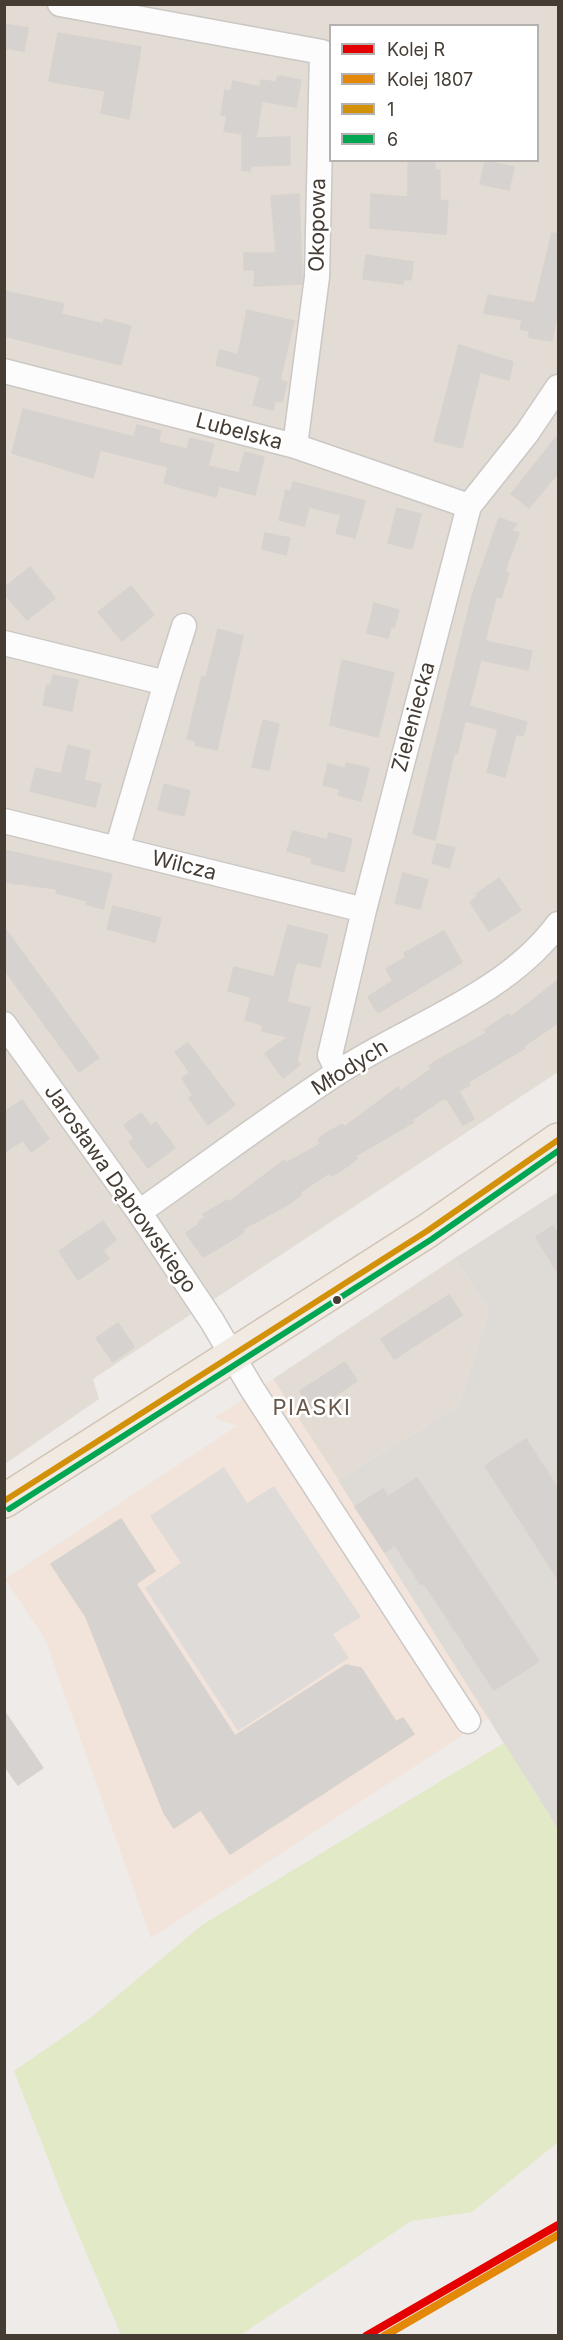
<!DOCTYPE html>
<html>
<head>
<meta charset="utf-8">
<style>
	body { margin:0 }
	#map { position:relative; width:563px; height:2340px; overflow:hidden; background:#eeebe8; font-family:Inter,sans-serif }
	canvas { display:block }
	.frame { position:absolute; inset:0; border:6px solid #453c34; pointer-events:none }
	.legend { position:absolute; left:329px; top:24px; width:210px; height:138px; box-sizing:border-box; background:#fff; border:2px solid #b5b1ae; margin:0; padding:8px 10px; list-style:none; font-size:18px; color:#453c34 }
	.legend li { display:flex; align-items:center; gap:12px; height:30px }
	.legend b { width:30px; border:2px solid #b5b1ae }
</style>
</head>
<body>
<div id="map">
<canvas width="563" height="2340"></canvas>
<div class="frame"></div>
<ul class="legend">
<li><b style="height:8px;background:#e50000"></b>Kolej R</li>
<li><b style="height:8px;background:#e38808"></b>Kolej 1807</li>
<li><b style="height:8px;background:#d3910a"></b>1</li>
<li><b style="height:8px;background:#00a651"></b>6</li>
</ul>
</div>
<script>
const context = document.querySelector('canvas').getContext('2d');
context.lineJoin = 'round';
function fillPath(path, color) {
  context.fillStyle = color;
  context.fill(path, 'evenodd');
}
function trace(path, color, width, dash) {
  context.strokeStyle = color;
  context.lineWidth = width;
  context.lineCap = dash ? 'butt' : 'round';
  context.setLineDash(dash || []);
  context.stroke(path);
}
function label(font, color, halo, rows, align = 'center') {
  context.font = font + ' Inter,sans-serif';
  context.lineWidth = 5;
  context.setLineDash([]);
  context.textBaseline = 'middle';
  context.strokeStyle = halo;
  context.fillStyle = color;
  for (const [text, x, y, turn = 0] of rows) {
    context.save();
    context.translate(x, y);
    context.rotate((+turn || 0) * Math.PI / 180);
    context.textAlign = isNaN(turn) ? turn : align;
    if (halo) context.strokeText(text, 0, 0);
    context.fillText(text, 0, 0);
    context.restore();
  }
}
fillPath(new Path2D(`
	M5,5H558V1072L93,1379L99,1399L5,1464ZM330,26H538V160H330Z
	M455,1258L489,1311L459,1406L338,1480L273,1379Z`), '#e3dcd5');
fillPath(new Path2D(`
	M273,1379L492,1716L151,1938L45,1639L5,1579L237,1426L214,1418Z`), '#f2e4da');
fillPath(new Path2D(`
	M558,1192V1829L338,1480L459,1406L489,1311L455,1258Z`), '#dedad6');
fillPath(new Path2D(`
	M504,1743L558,1829V2142L472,2212L411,2221L242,2334L121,2335L64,2200L14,2071L88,2020L202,1925Z`), '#e1e9c7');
fillPath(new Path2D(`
	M224,1467L247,1503L274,1486L361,1617L333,1634L349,1658L238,1731L145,1588L181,1563L150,1516Z`), '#dedbd8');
const building = new Path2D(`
	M4,24L28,28L24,51L4,48Z
	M58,33L141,47L129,119L101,113L105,91L49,81Z
	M278,76L301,80L296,107L262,101L256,138L290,137V165L251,166L250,171L242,170V134L224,131L227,116L221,115L225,90L231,91L233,81L260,87L261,80L276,82Z
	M408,160H435V170H440V200L448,201L446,234L370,228L371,194L408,197Z
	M485,161L514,167L509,190L480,184Z
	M299,194L302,284L254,286L255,270H244V253H276L271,196Z
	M552,233L558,234V307L552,341L528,337L530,331L520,329L522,320L484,313L488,295L535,303Z
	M366,255L413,262L411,280L404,279L403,284L363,279Z
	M4,291L64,304L61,314L103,324L104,319L131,326L121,365L4,336Z
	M247,310L294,321L280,380L287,382L282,402L275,401L273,410L253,405L260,377L216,365L220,350L238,355Z
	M459,345L513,362L509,380L480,372L462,448L434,441Z
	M23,409L134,437L137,425L161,431L158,442L187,449L190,438L214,444L208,466L239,473L245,452L264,457L255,495L219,486L216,497L164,483L168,467L100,450L93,478L12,453Z
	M558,435V473L529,508L511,494Z
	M293,482L365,501L355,538L336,533L341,515L309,507L304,526L279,520L286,490L291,491Z
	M397,508L421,514L412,549L388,543Z
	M499,518L517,524L511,531L519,533L505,571L509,573L501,598L496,597L485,641L532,651L528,670L481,660L469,706L527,722L523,736L516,734L505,777L487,772L498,729L465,721L457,754H454L435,840L413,834L472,596Z
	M265,533L290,538L286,555L262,549Z
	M30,567L55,598L27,620L4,593V588Z
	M131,586L154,615L122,641L98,612Z
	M374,603L399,610L394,628L391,627L388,638L367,633Z
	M218,629L243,636L217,750L195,745L196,741L187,739L202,676L206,677Z
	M342,660L394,673L378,737L330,725Z
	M53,675L78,680L72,711L43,705L47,685L51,686Z
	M263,720L279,724L269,770L252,767Z
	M68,745L90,751L84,780L101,784L95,807L30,791L36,768L61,774Z
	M346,763L369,768L361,801L338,795L340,789L323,785L328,764L345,768Z
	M164,784L190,791L184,816L158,810Z
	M293,831L327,840L329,833L352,839L344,872L311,863L312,858L287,851Z
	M437,844L455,848L449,868L432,863Z
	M4,850L112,874L103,909L86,904L87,901L56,893L57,889L4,882Z
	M403,873L428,880L420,909L395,903Z
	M499,878L521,910L489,931L470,902L478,896L476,894Z
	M113,906L161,918L155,942L107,929Z
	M288,925L328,935L320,967L297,962L294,971L287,1002L310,1008L297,1060L300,1065L283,1078L265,1053L288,1037L262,1031L263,1025L245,1020L251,997L228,991L234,967L274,977Z
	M4,927L99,1058L79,1072L4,969Z
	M444,931L462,962L378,1013L368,997L393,981L386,969L406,957L404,953Z
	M558,980V1023L524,1046L525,1048L468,1082L470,1085L459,1091L474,1119L463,1125L447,1099L441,1100L412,1120L414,1122L355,1156L357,1158L348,1166L331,1176L329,1173L300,1192L302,1194L292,1202L243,1229L244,1232L234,1239L203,1257L186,1233L199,1224L198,1222L206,1217L203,1214L228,1200L229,1202L284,1160L286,1163L321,1144L318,1140L325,1134L342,1124L344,1127L398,1087L400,1091L431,1069L429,1066L436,1061L487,1033L484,1030L508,1014L511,1017Z
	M188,1043L235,1105L208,1125L189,1098L193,1095L182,1078L190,1073L175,1052Z
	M22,1100L49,1139L31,1152L23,1140L4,1153V1112Z
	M141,1113L151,1126L156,1122L175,1148L148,1168L129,1142L134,1138L124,1125Z
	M103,1221L116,1240L103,1250L109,1259L78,1280L59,1251Z
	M553,1226L558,1235V1273L536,1237Z
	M449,1295L462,1315L394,1359L381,1339Z
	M118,1323L134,1347L113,1362L96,1338Z
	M345,1362L357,1381L313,1410L300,1391Z
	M526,1439L558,1489V1579L485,1466Z
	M417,1478L539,1661L494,1690L424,1583L421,1585L395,1545L385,1552L355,1507L383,1489L388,1497Z
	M121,1519L155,1571L136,1584L235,1736L346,1665L361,1668L396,1722L403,1718L414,1734L230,1854L201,1810L174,1828L164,1813L86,1617L51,1564Z
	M4,1711L43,1768L18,1785L4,1765Z`);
fillPath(building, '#d6d2cf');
trace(building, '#d7d2ce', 1.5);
const street = new Path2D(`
	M60,4L322,52L317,277L295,446
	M4,371L295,446L469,506
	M4,643L166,683L117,849
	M166,683L184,626
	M4,821L364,910
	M4,1024L139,1212L212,1321L252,1389L468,1721
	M338,1072L330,1055L364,910L469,506L527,433L558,387
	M139,1212C205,1166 270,1117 337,1073C410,1025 505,996 558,924`);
const primary = new Path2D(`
	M4,1501L427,1231L558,1140`);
trace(street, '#cbc7c4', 27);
trace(primary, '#d1c4b5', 36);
trace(street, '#fcfcfc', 24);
trace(primary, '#f1eae2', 33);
trace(new Path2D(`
	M4,1501L427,1231L558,1140`), '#d3910a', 6);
trace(new Path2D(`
	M9,1509L432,1239L558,1151`), '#00a651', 6);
trace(new Path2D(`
	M366,2336L558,2225`), '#e50000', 8);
trace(new Path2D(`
	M384,2336L558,2235`), '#e38808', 8);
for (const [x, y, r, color] of [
	[337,1300,5,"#453c34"]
]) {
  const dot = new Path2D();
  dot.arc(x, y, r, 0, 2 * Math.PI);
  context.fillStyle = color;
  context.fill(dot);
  trace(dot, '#fff', 2);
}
label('21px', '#453c34', '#fff', [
	["Okopowa",318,225,-89],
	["Lubelska",239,432,15],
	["Zieleniecka",414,717,-75],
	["Wilcza",184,866,14],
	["Młodych",350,1068,-32],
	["Jarosława Dąbrowskiego",120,1189,55]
]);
context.letterSpacing = '1.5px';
label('22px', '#68584b', '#fff', [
	["PIASKI",312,1408]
]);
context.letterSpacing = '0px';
</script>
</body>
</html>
